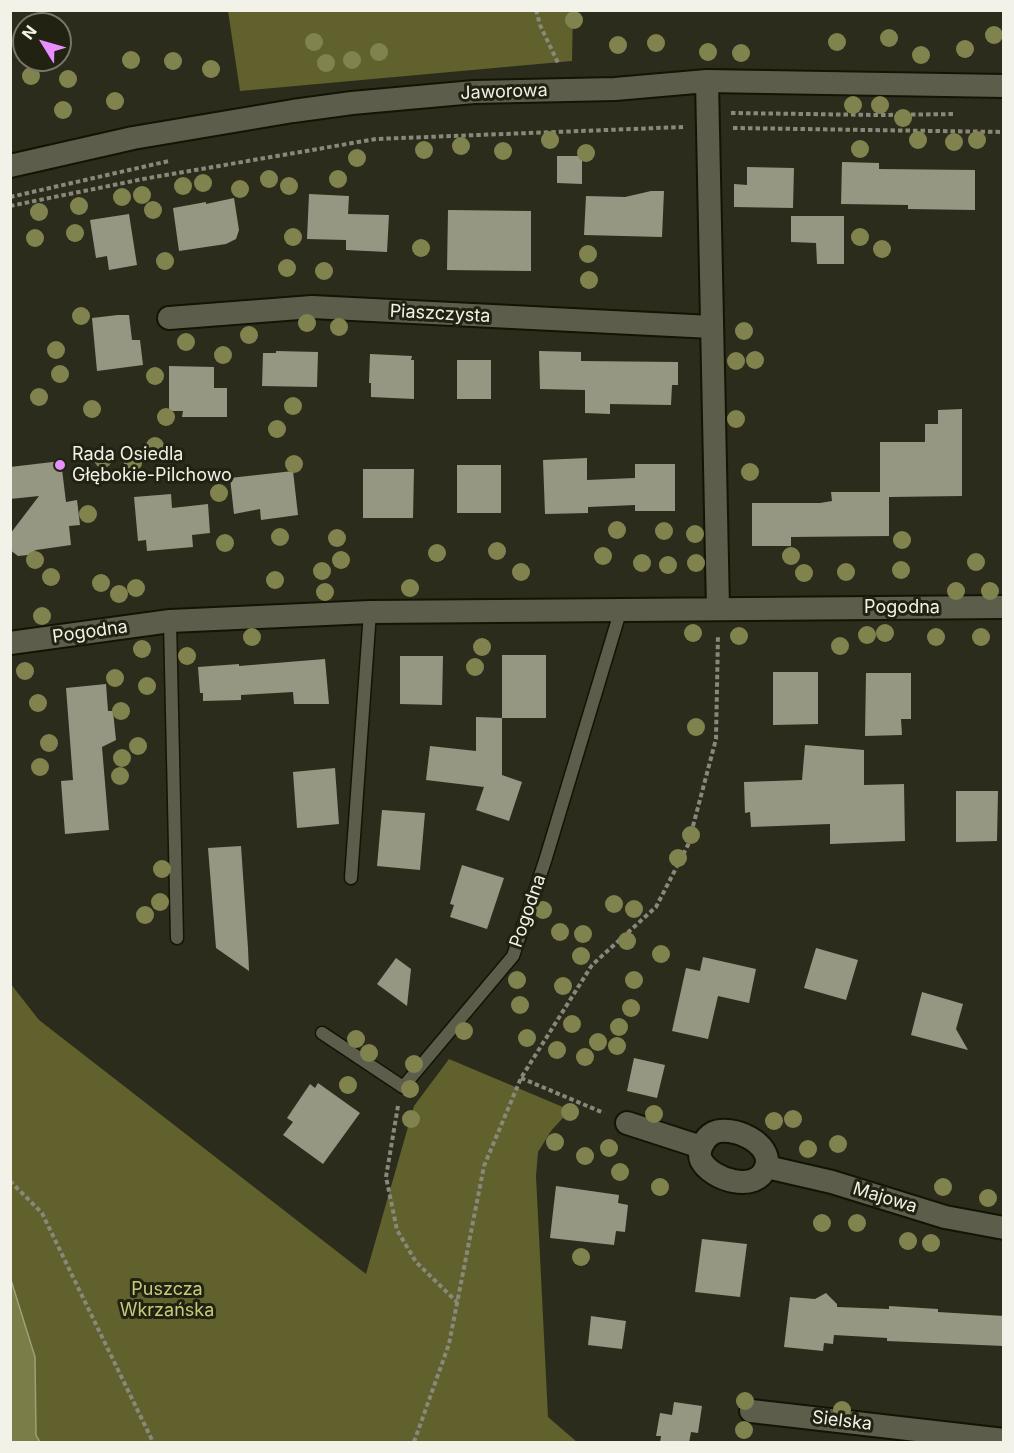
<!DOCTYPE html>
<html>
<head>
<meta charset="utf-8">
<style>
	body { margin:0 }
	#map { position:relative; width:1014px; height:1453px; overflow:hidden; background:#2b2c1b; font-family:Inter,sans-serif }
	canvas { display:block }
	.frame { position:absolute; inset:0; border:12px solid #f2f2e8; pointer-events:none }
	.north { position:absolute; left:12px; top:12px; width:60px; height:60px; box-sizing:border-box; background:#212212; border:2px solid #757568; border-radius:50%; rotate:307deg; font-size:16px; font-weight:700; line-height:24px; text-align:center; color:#f2f2e8 }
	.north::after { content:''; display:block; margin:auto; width:21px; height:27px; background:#e98efe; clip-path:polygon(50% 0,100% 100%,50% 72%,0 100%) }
</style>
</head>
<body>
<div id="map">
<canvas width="1014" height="1453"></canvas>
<div class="frame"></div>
<div class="north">N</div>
</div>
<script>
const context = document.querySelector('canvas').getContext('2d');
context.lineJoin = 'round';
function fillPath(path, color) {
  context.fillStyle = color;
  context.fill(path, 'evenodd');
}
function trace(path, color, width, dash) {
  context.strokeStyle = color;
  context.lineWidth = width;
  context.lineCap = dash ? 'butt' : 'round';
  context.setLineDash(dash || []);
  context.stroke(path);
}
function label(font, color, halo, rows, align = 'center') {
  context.font = font + ' Inter,sans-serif';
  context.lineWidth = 6;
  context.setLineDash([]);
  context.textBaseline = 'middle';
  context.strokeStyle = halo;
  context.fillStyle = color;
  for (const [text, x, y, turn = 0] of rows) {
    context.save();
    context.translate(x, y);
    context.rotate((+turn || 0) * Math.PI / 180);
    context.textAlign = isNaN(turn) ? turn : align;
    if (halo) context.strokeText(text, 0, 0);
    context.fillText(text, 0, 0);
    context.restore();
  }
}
fillPath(new Path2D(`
	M228,11H573L572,61L240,91Z
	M10,983L39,1020L366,1274L414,1106L449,1059L570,1110L551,1131L538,1152L536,1176L548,1417L577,1442H40L36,1435L35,1356L11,1280Z`), '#60612c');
const water = new Path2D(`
	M11,1280L35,1357L36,1435L40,1442H11Z`);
fillPath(water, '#7b7d48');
trace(water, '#9fa078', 1.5);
fillPath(new Path2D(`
	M557,156H582V184L557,183Z
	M842,162L879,163V169L975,170V210L908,209V205L841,204Z
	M747,167L794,168L793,208L734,207V184L747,185Z
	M651,191H664L662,237L584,235L586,196L625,197Z
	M309,194L349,196L348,214L389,215L387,252L346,250V240L307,239Z
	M234,198L239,230L236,239L226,244L179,251L173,208L206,202V204Z
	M448,210L531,211V271L447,270Z
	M129,214L137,265L109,270L107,256L96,258L90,220Z
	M791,216H844V264H817L816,243L791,242Z
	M118,315H129L132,340H140L143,365L97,371L92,318Z
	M276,351L318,352L317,387L262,386L263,353H276Z
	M539,351L581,352V361L678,362V385H672L671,405L610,404V414L585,413V390L540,389Z
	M370,354L412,356L411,360H414V399L371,397V383H369Z
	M457,360H491V399H457Z
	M169,366L214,367V388H227V417H182L183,411H169Z
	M962,409V496L889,497V536L791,537V546H752V503H820L832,501L831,492H880V442H925V424H938V410Z
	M587,458V480L635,478V464H675V511H635V505L588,507V513L545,514L543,460Z
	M61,461L66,502L77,500L80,525L69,526L71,545L36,550L28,555L18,556L10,550V534L39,496L10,499V467Z
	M457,465H501V513H457Z
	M363,469H414L413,518H363Z
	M293,471L298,515L261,520L260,509L234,514L230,478Z
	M171,494L172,508L208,504L210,533L192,535L193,547L147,551L146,540L138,541L134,497Z
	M502,655H546V718H502Z
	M400,656H443L442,705L400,704Z
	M325,659L329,704H294L293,692L241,695V700L203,701V693H200L198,667L239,664V666Z
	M773,672H818V724L773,725Z
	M866,673H911V719H901L902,735L865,736Z
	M106,684L108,711H113L116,740L102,747L109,830L65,834L61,781L73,780L66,688Z
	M476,717L502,718V775L522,782L509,821L476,810L484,787L426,780L430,746L476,751Z
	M805,745L864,750V785L904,784L905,841L830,844V824L751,827L750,812L745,813L744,782L802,780Z
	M335,768L339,824L297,828L293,772Z
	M956,791H998L997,841L956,842Z
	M382,810L425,813L420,870L377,866Z
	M241,846L248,948L249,971L216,948L208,848Z
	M462,865L504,878L487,929L450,917L454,905L450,904Z
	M816,948L858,960L846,1000L804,988Z
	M703,957L756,969L749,1003L718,996L708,1039L672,1031L686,968L700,971Z
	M396,958L411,969L407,1006L377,984Z
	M922,992L963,1004L956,1029L968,1050L911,1035Z
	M634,1058L665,1065L657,1098L627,1091Z
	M318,1083L360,1113L323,1164L283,1135L293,1122L287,1118L310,1084L315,1088Z
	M556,1186L619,1195L618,1203L628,1205L625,1232L616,1231L614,1245L550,1238Z
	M702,1239L747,1244L740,1297L695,1292Z
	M826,1293L837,1304V1307L889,1309V1306L938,1309V1312L1004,1316V1346L887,1341V1338L834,1335L833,1344L824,1343L823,1351L784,1347L790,1297L815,1299Z
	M591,1316L626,1321L622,1349L588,1345Z
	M674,1402L702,1406L698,1433L691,1432L689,1443H660L661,1436H656L660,1413L672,1415Z`), '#969783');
const service = new Path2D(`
	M170,621L177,938
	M351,878L370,612
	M322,1033L403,1087L513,956L545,861L621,609`);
const minor = new Path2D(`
	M707,81L718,609
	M10,166L133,138L293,111L352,103L474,92L615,89L707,81L1004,86
	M169,318L312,307L712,327
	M10,643L170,621L370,612L1004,607
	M627,1123L701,1147C704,1141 707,1136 713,1133C731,1124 774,1143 766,1167C757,1194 711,1180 701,1160C699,1156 700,1151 701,1147
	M767,1167L832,1182L945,1217L1004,1228
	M751,1411L1004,1440`);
trace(service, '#141405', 15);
trace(minor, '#141405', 26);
trace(new Path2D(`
	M536,10L540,25L559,65
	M731,113L879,115L955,114
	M733,128L1004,132
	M10,197L169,161
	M10,206L143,179L376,139L683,127
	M521,1078L604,1113
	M398,1106L386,1177L397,1230L416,1262L457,1302
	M10,1181L42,1213L153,1442
	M414,1442L449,1344L484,1166L521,1078L592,965L656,907L688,845L716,739L718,635`), '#88897b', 4, [4.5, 3]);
trace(service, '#5c5d4b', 12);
trace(minor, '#5c5d4b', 22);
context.fillStyle = '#81834f';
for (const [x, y] of [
	[574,20],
	[994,35],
	[889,38],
	[314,42],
	[837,42],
	[656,43],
	[618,45],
	[965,49],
	[379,52],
	[708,52],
	[741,53],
	[921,55],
	[131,60],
	[352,60],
	[173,61],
	[326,63],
	[211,69],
	[31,76],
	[68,79],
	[115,101],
	[853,105],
	[880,105],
	[63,110],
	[903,118],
	[550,140],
	[918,140],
	[977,140],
	[954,142],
	[461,146],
	[860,149],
	[424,150],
	[503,151],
	[586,153],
	[357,158],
	[269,179],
	[338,179],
	[203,183],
	[183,186],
	[289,186],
	[240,189],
	[142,195],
	[122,197],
	[79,206],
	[153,210],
	[39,212],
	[75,233],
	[293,237],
	[860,237],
	[35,238],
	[421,248],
	[882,249],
	[588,254],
	[165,261],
	[287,268],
	[324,271],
	[589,280],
	[81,316],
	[307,323],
	[339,327],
	[744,331],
	[249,335],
	[186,342],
	[56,350],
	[223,355],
	[755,360],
	[736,361],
	[60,374],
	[155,376],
	[39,397],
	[293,406],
	[92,409],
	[166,417],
	[736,419],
	[277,429],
	[155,446],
	[103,459],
	[133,463],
	[294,464],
	[750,472],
	[219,493],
	[88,514],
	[617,530],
	[664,531],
	[695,534],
	[280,537],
	[337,538],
	[902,540],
	[225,543],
	[497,551],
	[437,553],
	[603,556],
	[791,556],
	[35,560],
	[341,560],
	[976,562],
	[642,563],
	[696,563],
	[668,565],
	[901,570],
	[322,571],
	[521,572],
	[846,572],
	[804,573],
	[51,577],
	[275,580],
	[101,583],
	[136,588],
	[410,588],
	[956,591],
	[990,591],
	[325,592],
	[119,594],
	[42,616],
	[693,633],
	[885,633],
	[867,635],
	[739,636],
	[252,637],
	[936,637],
	[981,637],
	[840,646],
	[482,647],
	[142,649],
	[187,656],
	[475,667],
	[25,671],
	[115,678],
	[147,686],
	[38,703],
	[121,711],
	[696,727],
	[49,743],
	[138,746],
	[122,758],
	[40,767],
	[120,776],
	[691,835],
	[678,858],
	[162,869],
	[160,902],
	[614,904],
	[634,909],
	[543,910],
	[145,915],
	[560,932],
	[583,934],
	[627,941],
	[661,954],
	[581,956],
	[517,980],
	[634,980],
	[563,986],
	[520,1005],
	[631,1008],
	[572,1024],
	[619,1027],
	[464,1031],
	[527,1038],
	[356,1039],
	[598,1042],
	[617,1046],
	[557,1050],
	[369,1053],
	[585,1057],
	[414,1064],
	[348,1085],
	[410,1089],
	[570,1112],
	[654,1114],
	[411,1119],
	[793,1119],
	[774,1121],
	[555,1142],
	[838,1144],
	[609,1148],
	[808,1149],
	[585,1156],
	[620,1172],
	[660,1187],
	[943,1187],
	[988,1198],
	[822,1223],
	[857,1223],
	[908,1241],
	[931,1243],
	[581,1257],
	[745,1401],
	[842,1410],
	[744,1430]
]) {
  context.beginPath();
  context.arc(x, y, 9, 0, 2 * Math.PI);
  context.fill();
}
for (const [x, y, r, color] of [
	[60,465,6,"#e98efe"]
]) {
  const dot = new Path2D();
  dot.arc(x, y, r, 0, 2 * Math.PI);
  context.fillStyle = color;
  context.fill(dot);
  trace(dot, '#212212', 2);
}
label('18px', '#f2f2e8', '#212212', [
	["Jaworowa",504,92,-2],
	["Piaszczysta",440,314,3],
	["Pogodna",902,608],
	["Pogodna",90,632,-8],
	["Pogodna",528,911,-71],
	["Majowa",885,1198,17],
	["Sielska",842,1421,7]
]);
label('18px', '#f2f2e8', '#212212', [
	["Rada Osiedla",72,455],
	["Głębokie-Pilchowo",72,476]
], 'left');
label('18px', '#c8cb7a', '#212212', [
	["Puszcza",167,1290],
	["Wkrzańska",167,1311]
]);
</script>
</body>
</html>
